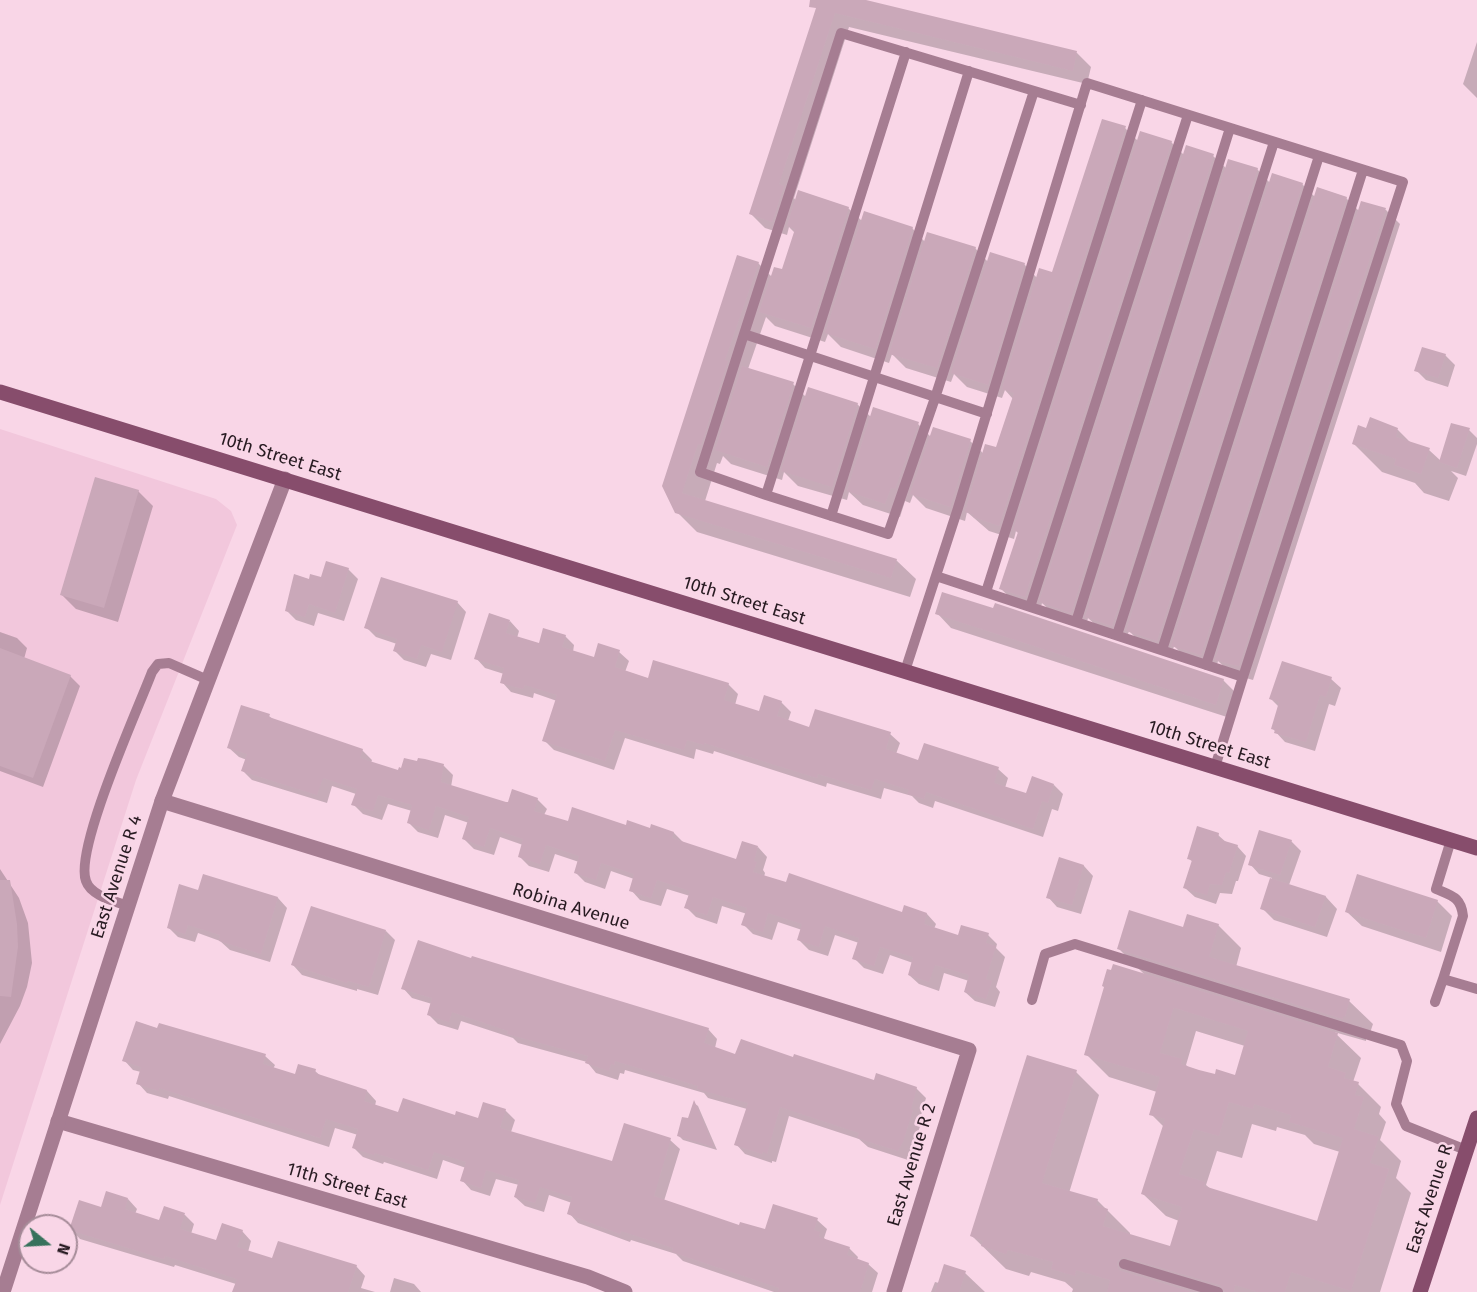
<!DOCTYPE html>
<html>
<head>
<meta charset="utf-8">
<style>
	body { margin:0 }
	#map { position:relative; width:1477px; height:1292px; overflow:hidden; background:#f9d6e7; font-family:"Fira Sans",sans-serif }
	canvas { display:block }
	.north { position:absolute; left:18px; top:1214px; width:60px; height:60px; box-sizing:border-box; background:#f9d6e7; border:2px solid #a58b98; border-radius:50%; rotate:108deg; font-size:16px; font-weight:700; line-height:24px; text-align:center; color:#281b22 }
	.north::after { content:''; display:block; margin:auto; width:21px; height:27px; background:#37725c; clip-path:polygon(50% 0,100% 100%,50% 72%,0 100%) }
</style>
</head>
<body>
<div id="map">
<canvas width="1477" height="1292"></canvas>
<div class="north">N</div>
</div>
<script>
const context = document.querySelector('canvas').getContext('2d');
context.lineJoin = 'round';
function fillPath(path, color) {
  context.fillStyle = color;
  context.fill(path, 'evenodd');
}
function trace(path, color, width, dash) {
  context.strokeStyle = color;
  context.lineWidth = width;
  context.lineCap = dash ? 'butt' : 'round';
  context.setLineDash(dash || []);
  context.stroke(path);
}
function label(font, color, halo, rows, align = 'center') {
  context.font = font + ' "Fira Sans",sans-serif';
  context.lineWidth = 5;
  context.setLineDash([]);
  context.textBaseline = 'middle';
  context.strokeStyle = halo;
  context.fillStyle = color;
  for (const [text, x, y, turn = 0] of rows) {
    context.save();
    context.translate(x, y);
    context.rotate((+turn || 0) * Math.PI / 180);
    context.textAlign = isNaN(turn) ? turn : align;
    if (halo) context.strokeText(text, 0, 0);
    context.fillText(text, 0, 0);
    context.restore();
  }
}
fillPath(new Path2D(`
	M0,429L216,499L231,511L237,525L136,780L0,1205Z`), '#f2c7dc');
fillPath(new Path2D(`
	M820,0H860L1077,53L1091,67L1087,84L849,27L794,198L796,201L848,208L862,221L912,228L925,242L975,248L988,262L1024,264L1037,278L1053,274L1125,128L1138,141L1171,142L1185,156H1213L1227,169H1257L1270,183L1302,184L1315,197L1346,198L1360,212L1363,203L1386,210L1400,224L1253,680L1232,674L1218,661L1216,669L1188,660L1174,646L1172,654L1143,645L1129,631L1126,640L1102,631L1088,618L1086,626L1056,616L1042,603L1040,611L1016,603L1001,589L1019,534L1016,531L1014,539L989,531L967,512L965,521L926,508L913,495L910,503L905,501L900,517L863,505L849,492L847,500L798,486L784,472L782,480L731,464L723,456L720,464L717,463L705,501L896,560L916,579L910,597L697,532L677,512L663,486L758,263L772,277L783,271L795,233L789,227L787,235L765,228L751,214ZM766,317L775,326L825,342L828,334L841,347L889,363L892,354L906,368L951,382L954,374L967,387L1002,398L1005,390L1013,399L997,449L984,454L970,441L931,437L918,424L871,417L857,404L806,397L793,384L748,369Z
	M1477,42V98L1463,84Z
	M1445,355L1455,365L1448,387L1426,380L1416,370Z
	M1367,430H1398L1412,444L1429,450L1441,461L1469,430L1477,438V444L1466,476L1451,471L1458,478L1449,501L1424,493L1415,483L1382,472L1354,444Z
	M138,491L153,506L118,622L76,609L62,595Z
	M348,569L358,579L344,621L318,613L314,626L296,620L287,611L309,581L322,579Z
	M457,602L466,612L451,660L431,654L426,667L404,660L395,651L397,644L376,637L366,627Z
	M937,613L1223,680L1238,695L1230,718L951,628Z
	M510,621L519,631L517,638L540,645L565,636L574,645L573,652L595,658L619,652L629,661L625,672L649,680L728,684L738,694L735,705L760,713L781,702L791,712L788,721L810,728L890,734L900,743L896,754L919,762L998,769L1008,778L1005,788L1027,795L1054,785L1063,794L1058,811L1052,809L1043,837L935,801L933,808L919,803L912,796L884,788L881,799L827,783L826,787L714,751L713,754L696,749L694,759L625,738L614,770L554,750L544,740L557,701L534,693L533,698L511,692L502,682L504,674L485,668L476,658Z
	M0,632L17,638L27,648L24,659L70,676L80,686L43,787L0,771Z
	M1331,679L1341,688L1335,706L1329,704L1315,751L1285,742L1273,729L1279,707L1271,699Z
	M242,707L269,716L274,720L362,750L372,760L371,763L399,772L444,766L453,775L451,787L506,804L537,799L547,809L544,815L569,823L627,827L674,833L684,843L737,861L758,847L767,857L763,870L765,873L764,877L903,914H927L936,924L934,929L959,937L988,935L997,944L996,948L1005,957L996,987L1000,992L995,1007L975,1001L965,992L969,981L944,973L939,991L919,984L909,975L913,963L890,955L883,974L864,968L854,958L859,943L835,935L828,956L809,950L799,940L802,930L778,922L772,940L753,934L743,924L747,914L722,906L717,924L696,917L686,907L690,896L667,889L661,906L640,900L631,890L634,879L611,871L605,889L585,882L576,873L579,862L555,854L549,872L529,866L519,856L523,845L500,837L494,855L474,849L464,839L469,823L445,815L438,838L418,832L408,822L412,811L388,804L382,820L363,814L353,804L356,794L332,786L327,803L252,780L243,771L247,760L239,757L229,748Z
	M1218,835L1227,843L1237,846L1246,856L1238,881H1236L1232,894L1220,893L1216,904L1195,897L1185,888L1193,862L1189,859Z
	M1291,841L1301,851L1289,885L1326,897L1337,909L1327,937L1274,920L1262,908L1272,878L1259,874L1250,864Z
	M1060,859L1084,866L1093,876L1081,914L1057,907L1048,897Z
	M0,869L19,898L28,923L32,963L27,987L20,1006L0,1044Z
	M199,892L278,898L287,908L270,962L230,950L220,941L198,933L195,942L178,937L168,927Z
	M1437,901L1452,916L1441,952L1362,926L1347,912Z
	M1218,925L1241,948L1236,967L1349,1001L1373,1024L1368,1039H1366V1041L1334,1032L1361,1058L1353,1082L1358,1084L1381,1107L1379,1114L1386,1122L1380,1140L1401,1161L1396,1178L1411,1193L1380,1292H1072L1073,1289L1065,1282L1031,1272L1029,1276L1006,1269L972,1236L1076,1072L1099,1095L1069,1193L1097,1200L1130,1233V1236L1171,1248L1179,1221L1166,1216L1142,1193L1164,1127L1151,1114L1157,1092L1109,1077L1086,1054L1145,975L1119,949L1184,929ZM1196,1031L1245,1046L1236,1076H1216L1189,1068L1186,1065ZM1252,1124L1276,1131L1277,1127L1305,1135L1314,1144L1340,1152L1318,1223L1212,1190L1206,1185L1217,1151L1242,1158Z
	M386,931L395,940L378,995L357,989V991L302,975L293,965Z
	M472,960L708,1029L717,1039L715,1048L736,1056L794,1059L875,1082L916,1088L926,1098L920,1119L922,1121L908,1160L868,1147L859,1139L789,1116L776,1162L772,1161V1163L745,1154L736,1144L747,1109L708,1098L704,1093L625,1070L624,1074L620,1073L618,1080L596,1073L587,1062L518,1043L513,1038L461,1021L458,1030L438,1024L429,1015L432,1004L412,998L403,988Z
	M265,1056L275,1065L273,1069L296,1076L315,1071L322,1077L367,1091L376,1101L375,1106L399,1114L479,1120L505,1110L515,1120L511,1132L613,1162L670,1140L680,1149L664,1201L740,1227L766,1231L817,1220L827,1229L824,1238L827,1241L849,1248L858,1257L857,1260L868,1264L878,1273L872,1292H774L683,1261L676,1254L631,1240L630,1242L578,1223L569,1213L572,1203L549,1195L544,1212L525,1206L515,1197L519,1185L496,1179L490,1196L471,1190L462,1180L466,1168L443,1160L437,1179L384,1162L383,1164L363,1157L354,1148L358,1135L335,1128L329,1147L169,1096L168,1099L147,1093L138,1083L141,1072L133,1070L124,1060Z
	M694,1103L698,1106L717,1150L683,1140L679,1136L689,1120Z
	M128,1199L137,1209L135,1214L160,1222L165,1208L185,1215L194,1224L191,1234L217,1242L242,1231L251,1241L248,1252L273,1260L356,1266L365,1276L361,1288L375,1292H234L236,1284L175,1265L174,1267L80,1239L71,1229L102,1209Z
	M965,1273L985,1292H931L935,1282L939,1283Z
	M394,1278L414,1284L421,1292H390Z`), '#0003');
fillPath(new Path2D(`
	M810,0H866L1077,51L1073,71L835,13L779,184L784,186L772,222L749,214L816,8L809,7Z
	M1102,119L1126,126L999,526L973,517L974,515L965,512L985,444L996,447L1014,393L1002,389L1039,268L1052,272Z
	M1140,131L1172,141L1025,597L999,589L1018,532L1013,530Z
	M1186,145L1214,154L1071,613L1039,602Z
	M1228,159L1258,168L1112,626L1085,617Z
	M1272,173L1303,183L1157,641L1126,631Z
	M1317,187L1347,197L1201,655L1171,646Z
	M798,190L849,207L811,328L759,312L774,267L782,269L795,229L787,226Z
	M1361,201L1386,208L1239,666L1229,664L1215,660Z
	M864,211L913,227L875,349L825,333Z
	M927,232L976,247L937,368L889,354Z
	M990,252L1025,263L988,385L951,373Z
	M737,255L759,262L725,360L728,361L701,445L698,444L682,493L897,559L891,578L675,513L662,486Z
	M1422,347L1446,354L1438,378L1414,371Z
	M742,366L794,382L767,467L715,450Z
	M808,387L858,403L832,487L781,471Z
	M873,407L919,422L895,489L891,488L885,504L847,491Z
	M1370,417L1398,428L1396,437L1430,448L1421,474L1394,465L1396,459L1352,444L1358,425L1366,428Z
	M1451,423L1470,428L1457,468L1439,462Z
	M933,427L971,439L950,507L910,494Z
	M95,477L139,490L104,608L60,595Z
	M326,561L349,568L335,613L309,604L305,617L285,611L294,574L309,579L310,574L321,577Z
	M381,577L458,601L442,652L421,645L417,659L393,651L397,639L364,628Z
	M942,592L993,608L995,603L1224,679L1216,705L935,614Z
	M489,613L510,620L506,633L539,643L543,628L566,635L562,647L594,657L598,643L620,650L615,667L648,678L653,660L729,683L724,700L759,711L764,695L782,701L777,716L809,727L815,709L891,732L886,749L918,760L924,743L999,767L994,783L1026,793L1032,776L1054,784L1048,803L1042,801L1033,829L926,792L924,799L907,794L909,790L875,779L871,790L818,774L817,778L704,743V745L687,740L684,750L615,730L605,761L542,741L557,695L525,685L523,689L500,683L504,668L474,659Z
	M0,648L71,675L33,778L0,766Z
	M1282,661L1332,677L1326,697L1320,695L1306,742L1274,733L1275,730L1271,729L1279,702L1269,699Z
	M241,705L270,714L269,717L363,749L360,758L398,770L399,767L401,768L404,758L417,761L418,758L425,759L444,764L441,782L506,802H508L512,789L538,798L534,811L568,821L572,807L626,825L627,820L650,828L651,824L674,832L672,838L736,859L742,841L758,846L754,861L757,862L753,872L786,882L789,873L902,912L904,905L927,913L924,924L958,935L961,925L989,933L986,943L996,946L986,979L992,981L986,999L964,992L969,975L935,965L929,982L908,975L913,957L880,947L874,966L852,959L859,938L825,926L819,947L797,940L802,924L768,913L763,932L741,925L747,908L713,897L707,915L684,908L690,891L657,880L651,898L629,891L634,874L601,863L596,880L574,873L579,856L546,845L540,864L518,857L523,839L490,828L484,847L462,839L469,817L436,806L429,830L407,823L412,805L378,795L373,811L351,805L357,789L323,778L317,795L241,771L247,754L227,748Z
	M1197,826L1219,833L1218,839L1238,845L1229,873L1226,872L1222,885L1210,884L1207,895L1183,888L1192,860L1187,859Z
	M1259,830L1292,840L1280,875L1248,865Z
	M1059,857L1084,865L1072,905L1046,898Z
	M203,874L278,897L261,954L219,941L220,935L188,925L185,934L167,928L179,884L198,890Z
	M1357,874L1438,900L1426,938L1345,912Z
	M1270,878L1326,896L1315,927L1260,909Z
	M0,880H10L17,924L18,947L11,997L0,996Z
	M311,906L386,930L369,987L348,981L347,983L291,965Z
	M1129,910L1183,927L1187,914L1219,924L1209,957L1350,999L1345,1017L1343,1016V1019L1117,949Z
	M418,940L471,958L472,956L709,1028L704,1043L735,1054L741,1039L793,1057L794,1054L874,1080L876,1073L917,1087L911,1109L913,1110L903,1142L898,1151L857,1138L859,1133L780,1107L767,1154L763,1152L762,1154L734,1145L748,1103L697,1089L698,1086L615,1061L614,1065L611,1064L609,1071L585,1063L588,1056L507,1034L508,1031L452,1012L449,1022L427,1015L432,998L401,989Z
	M1113,964L1338,1033L1328,1067L1346,1073L1344,1078L1359,1082L1355,1095L1364,1097L1354,1129L1379,1137L1370,1163L1389,1169L1351,1291L1291,1272L1285,1292H1258L1235,1285L1234,1292H1225L1220,1285L1123,1257L1117,1262L1118,1269L1121,1271L1192,1292H1107L1110,1280L1076,1270L1075,1276L1051,1269L1053,1262L1008,1250L1006,1254L981,1246L983,1241L970,1236L1027,1055L1077,1070L1042,1183L1098,1199L1096,1205L1108,1209L1103,1226L1170,1246L1182,1207L1141,1194L1165,1119L1149,1115L1160,1077L1084,1055L1104,987L1102,986L1107,969L1111,970ZM1175,1008L1248,1031L1235,1075L1216,1069L1215,1074L1199,1070L1181,1064L1182,1059L1160,1053L1173,1009ZM1229,1102L1253,1109L1254,1104L1291,1115L1289,1122L1343,1138L1317,1221L1204,1186L1205,1182L1179,1174L1194,1129L1219,1136Z
	M136,1021L157,1028L159,1023L266,1054L263,1064L295,1074L298,1064L316,1069L315,1073L367,1090L364,1101L398,1112L403,1098L455,1115L456,1111L478,1118L483,1102L506,1109L500,1128L612,1161L624,1123L671,1138L654,1196L739,1225L740,1222L765,1229L773,1204L818,1218L814,1230L820,1232L819,1237L850,1247L847,1255L869,1263L860,1292H778L779,1288L672,1252L673,1248L621,1231L620,1234L567,1214L572,1197L540,1187L535,1203L514,1197L519,1180L486,1170L481,1188L460,1181L466,1162L434,1152L428,1170L375,1153L374,1155L352,1148L358,1129L326,1119L320,1138L159,1088V1091L136,1084L141,1067L122,1061Z
	M694,1100L714,1147L677,1136L682,1117L688,1118Z
	M106,1191L128,1198L125,1209L159,1220L164,1206L185,1213L180,1229L216,1240L222,1223L243,1230L237,1247L272,1258L278,1241L357,1265L348,1292H232L237,1279L165,1256L164,1259L69,1230L79,1200L101,1207Z
	M944,1264L966,1271L959,1292H935Z`), '#caa8b9');
trace(new Path2D(`
	M744,334L700,472L766,495L906,52
	M987,414L744,334L841,33L1081,105
	M766,495L888,534L935,398L1034,91
	M831,516L969,71
	M986,592L1142,100
	M1030,607L1188,115
	M1076,622L1230,128
	M1117,635L1274,142
	M1162,650L1319,156
	M1206,665L1363,170
	M905,671L958,508L1087,83L1403,182L1243,677L936,576
	M1215,767L1243,677
	M1451,840L1436,889C1452,896 1461,897 1463,916L1443,979L1477,989
	M128,906C115,901 91,896 86,881C74,850 138,709 152,672L158,664L169,663L208,680
	M1032,1000L1045,954L1075,944L1401,1045L1407,1061L1396,1104L1406,1126L1466,1150
	M1435,1002L1443,979
	M1124,1264L1218,1292`), '#a67d92', 10);
trace(new Path2D(`
	M162,801L969,1050L894,1292
	M58,1121L588,1277L625,1292`), '#a67d92', 15);
trace(new Path2D(`
	M3,1292L162,801L285,479`), '#a67d92', 15);
trace(new Path2D(`
	M0,392L1477,848
	M1420,1292L1477,1118`), '#874d6c', 15);
label('18px', '#281b22', '#f9d6e7', [
	["10th Street East",280,457,17],
	["10th Street East",744,601,17],
	["10th Street East",1209,745,17],
	["East Avenue R 4",117,877,-72],
	["Robina Avenue",571,907,17],
	["East Avenue R 2",912,1165,-73],
	["11th Street East",347,1186,16],
	["East Avenue R",1430,1199,-72]
]);
</script>
</body>
</html>
